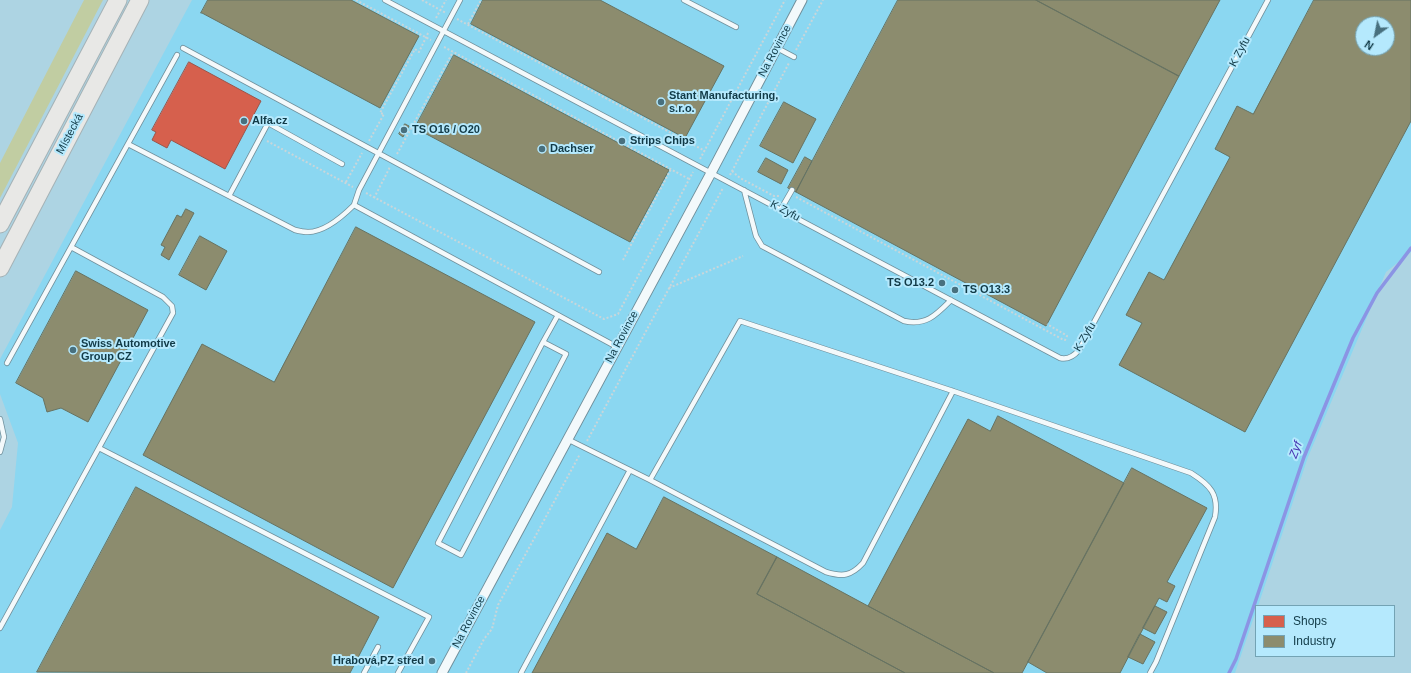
<!DOCTYPE html>
<html>
<head>
<meta charset="utf-8">
<style>
	body { margin:0 }
	#map { position:relative; width:1411px; height:673px; overflow:hidden; background:#add4e3; font-family:Helvetica,sans-serif }
	canvas { display:block }
	.legend { position:absolute; left:1255px; top:605px; width:140px; height:52px; box-sizing:border-box; background:#b5e9fd; border:1px solid #73a3b4; margin:0; padding:5px 7px; list-style:none; font-size:12px; color:#113a47 }
	.legend li { display:flex; align-items:center; gap:8px; height:20px }
	.legend b { width:20px; border:1px solid #73a3b4 }
	.north { position:absolute; left:1355px; top:16px; width:40px; height:40px; box-sizing:border-box; background:#b5e9fd; border:1px solid #73a3b4; border-radius:50%; rotate:213deg; font-size:11px; font-weight:700; line-height:16px; text-align:center; color:#113a47 }
	.north::after { content:''; display:block; margin:auto; width:14px; height:18px; background:#48707e; clip-path:polygon(50% 0,100% 100%,50% 72%,0 100%) }
</style>
</head>
<body>
<div id="map">
<canvas width="1411" height="673"></canvas>
<ul class="legend">
<li><b style="height:11px;background:#d6604d"></b>Shops</li>
<li><b style="height:11px;background:#8c8c6e"></b>Industry</li>
</ul>
<div class="north">N</div>
</div>
<script>
const context = document.querySelector('canvas').getContext('2d');
context.lineJoin = 'round';
function fillPath(path, color) {
  context.fillStyle = color;
  context.fill(path, 'evenodd');
}
function trace(path, color, width, dash) {
  context.strokeStyle = color;
  context.lineWidth = width;
  context.lineCap = dash ? 'butt' : 'round';
  context.setLineDash(dash || []);
  context.stroke(path);
}
function label(font, color, halo, rows, align = 'center') {
  context.font = font + ' Helvetica,sans-serif';
  context.lineWidth = 4;
  context.setLineDash([]);
  context.textBaseline = 'middle';
  context.strokeStyle = halo;
  context.fillStyle = color;
  for (const [text, x, y, turn = 0] of rows) {
    context.save();
    context.translate(x, y);
    context.rotate((+turn || 0) * Math.PI / 180);
    context.textAlign = isNaN(turn) ? turn : align;
    if (halo) context.strokeText(text, 0, 0);
    context.fillText(text, 0, 0);
    context.restore();
  }
}
fillPath(new Path2D(`
	M192,0H1411V252L1386,272L1308,457L1258,606H1256V611L1235,673H0V530L12,507L18,443L0,394V359ZM1363,24H1387V48H1363Z`), '#8bd7f1');
fillPath(new Path2D(`
	M84,0H103L0,198V163Z`), '#c1cda2');
const shops = new Path2D(`
	M189,62L261,101L225,169L171,140L167,148L152,140L156,132L152,130Z`);
fillPath(shops, '#d6604d');
trace(shops, '#9b554b', 1);
const industry = new Path2D(`
	M208,0H351L419,36L380,108L202,13H201Z
	M483,0H600L724,66L685,138L471,24Z
	M898,0H1036L1179,76L1046,326L796,192Z
	M1036,0H1220L1179,76Z
	M1314,0H1411V121L1245,432L1119,365L1142,323L1126,315L1149,272L1164,280L1230,157L1215,149L1237,106L1253,114ZM1363,24H1387V48H1363Z
	M454,55L669,170L630,242L415,128Z
	M784,102L816,119L793,163L760,146Z
	M405,124L409,126L403,137L399,134Z
	M805,157L812,161L796,192L788,188Z
	M766,158L788,170L781,184L758,172Z
	M186,209L194,213L169,260L161,255L165,247L161,245L177,215L181,217Z
	M356,227L535,322L393,588L143,455L202,344L274,382Z
	M200,236L227,251L206,290L179,275Z
	M76,271L148,310L88,422L61,408L47,412L43,398L16,383Z
	M998,416L1124,483L1022,673H994L868,606L968,419L990,431Z
	M1132,468L1207,508L1167,582L1175,586L1167,602L1159,598L1120,673H1047L1028,662Z
	M136,487L379,617L350,673L37,672Z
	M664,497L777,557L757,594L905,673H532L607,533L636,549Z
	M777,557L868,606L994,673H905L757,594Z
	M1155,606L1167,612L1155,634L1143,628Z
	M1140,634L1155,642L1143,664L1128,657Z`);
fillPath(industry, '#8c8c6e');
trace(industry, '#677362', 1);
trace(new Path2D(`
	M1229,673L1236,659L1304,457L1353,338L1377,293L1411,248`), '#8b94e4', 3.5);
const lane = new Path2D(`
	M385,0L1060,358C1068,360 1074,356 1079,350L1268,0
	M684,0L736,27
	M183,48L599,272
	M777,48L794,57
	M128,144L295,230C299,231 304,232 308,232C324,232 343,216 354,205L617,347
	M744,190L756,236L762,246L904,321C926,326 936,315 951,300
	M229,196L268,123L342,164
	M354,205L359,190L460,0
	M781,209L792,190
	M543,342L566,354L461,555L438,543L543,342L558,315
	M7,363L177,55
	M0,419L4,437L0,452
	M567,439L650,480L826,572C843,577 851,576 863,563L953,391
	M99,448L429,617L398,673
	M650,480L740,321L953,391L1191,473C1210,485 1219,494 1215,517L1156,662L1150,673
	M0,628L173,313L172,306L163,297L71,247
	M364,673L378,647
	M521,673L630,470`);
const street = new Path2D(`
	M442,673L711,173L802,0`);
const highway = new Path2D(`
	M0,224L118,0
	M0,268L140,0`);
trace(lane, '#70909c', 6);
trace(street, '#70909c', 11);
trace(highway, '#a5b2b6', 19);
trace(new Path2D(`
	M356,0L431,40
	M422,0L446,13
	M436,18L446,0
	M457,19L705,151
	M468,24L481,0
	M444,47L689,179
	M796,50L823,0
	M267,141L353,187
	M369,141L384,114L380,113L415,49L419,52L429,31
	M397,154L453,52
	M700,159L785,0
	M732,171L740,178L774,196H780
	M730,175L789,63
	M346,182L362,153
	M366,193L604,319L618,314L693,172
	M796,197L1062,339L1065,340L1067,336L1066,335L1047,324
	M374,198L390,167
	M623,260L671,169
	M669,288L743,256
	M587,441L723,188
	M466,673L484,639L492,629L498,605L580,454`), '#c9d6da', 2, [2, 2]);
trace(lane, '#f3f9fb', 4.5);
trace(street, '#f3f9fb', 9);
trace(highway, '#e8e8e6', 17);
for (const [x, y, r, color] of [
	[661,102,4,"#48707e"],
	[244,121,4,"#48707e"],
	[404,130,4,"#48707e"],
	[622,141,4,"#48707e"],
	[542,149,4,"#48707e"],
	[942,283,4,"#48707e"],
	[955,290,4,"#48707e"],
	[73,350,4,"#48707e"],
	[432,661,4,"#48707e"]
]) {
  const dot = new Path2D();
  dot.arc(x, y, r, 0, 2 * Math.PI);
  context.fillStyle = color;
  context.fill(dot);
  trace(dot, '#b5e9fd', 1.5);
}
label('11px', '#113a47', '#b5e9fd', [
	["Na Rovince",775,51,-62],
	["K Zyfu",1240,52,-62],
	["Místecká",70,134,-62],
	["K Zyfu",785,211,28],
	["Na Rovince",622,337,-62],
	["K Zyfu",1085,337,-59],
	["Na Rovince",469,622,-62]
]);
label('bold 11px', '#113a47', '#b5e9fd', [
	["Stant Manufacturing,",669,96],
	["s.r.o.",669,109],
	["Alfa.cz",252,121],
	["TS O16 / O20",412,130],
	["Strips Chips",630,141],
	["Dachser",550,149],
	["TS O13.2",934,283,"right"],
	["TS O13.3",963,290],
	["Swiss Automotive",81,344],
	["Group CZ",81,357],
	["Hrabová,PZ střed",424,661,"right"]
], 'left');
label('italic 12px', '#4833b2', '#b5e9fd', [
	["Zyf",1296,450,-69]
]);
</script>
</body>
</html>
